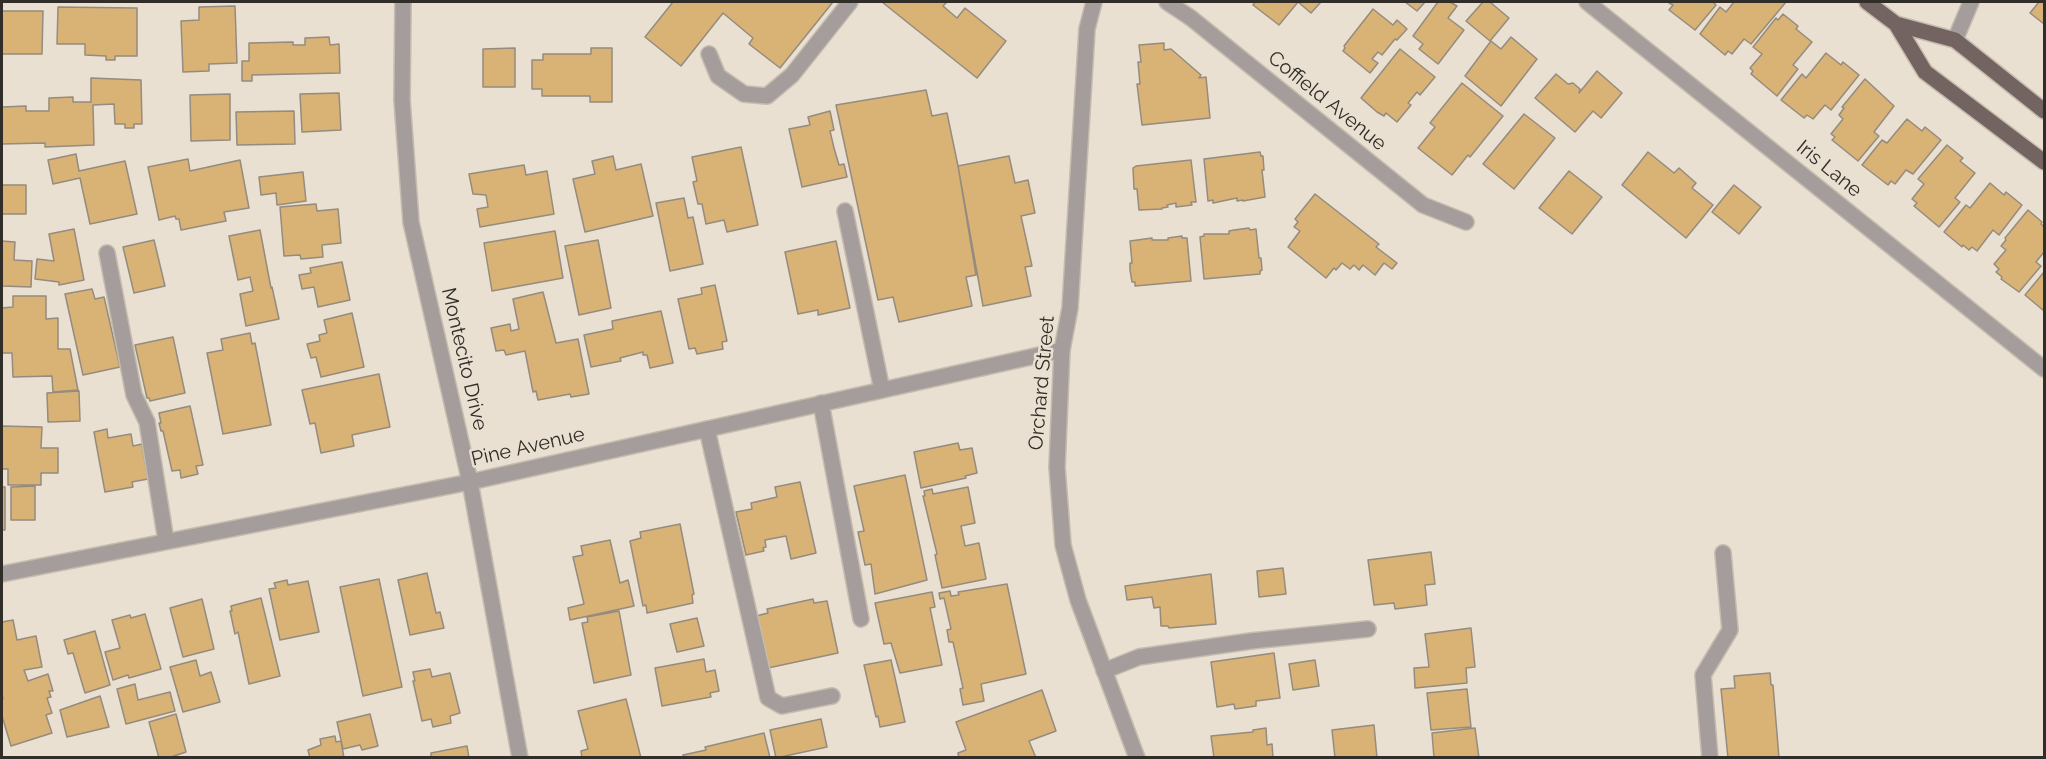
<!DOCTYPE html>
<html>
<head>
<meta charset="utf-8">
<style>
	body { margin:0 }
	#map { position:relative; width:2046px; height:759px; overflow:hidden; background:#eae0d1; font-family:Raleway,sans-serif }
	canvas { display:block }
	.frame { position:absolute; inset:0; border:3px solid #312d28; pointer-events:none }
</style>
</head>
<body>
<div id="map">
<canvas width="2046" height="759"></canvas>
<div class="frame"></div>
</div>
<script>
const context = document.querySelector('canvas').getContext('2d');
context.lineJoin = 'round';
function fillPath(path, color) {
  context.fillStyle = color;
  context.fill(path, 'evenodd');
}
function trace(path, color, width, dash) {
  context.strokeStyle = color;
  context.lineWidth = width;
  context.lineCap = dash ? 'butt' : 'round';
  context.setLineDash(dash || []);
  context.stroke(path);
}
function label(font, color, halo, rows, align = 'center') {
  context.font = font + ' Raleway,sans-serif';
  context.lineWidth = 5;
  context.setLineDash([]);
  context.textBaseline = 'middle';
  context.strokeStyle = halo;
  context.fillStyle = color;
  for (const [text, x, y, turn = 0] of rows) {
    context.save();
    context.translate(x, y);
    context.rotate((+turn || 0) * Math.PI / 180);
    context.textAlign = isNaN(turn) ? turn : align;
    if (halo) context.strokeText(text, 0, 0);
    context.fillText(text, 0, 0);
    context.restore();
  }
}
const building = new Path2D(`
	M673,2H833L780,68L749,44L753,38L723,13L681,66L645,37Z
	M882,2H947L943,6L957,18L965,8L1006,41L977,78Z
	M1255,2H1321L1311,13L1298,2L1279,25L1253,5Z
	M1405,2H1425L1417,11Z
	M1438,2H1450L1457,6L1448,18L1464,30L1438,64L1419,49L1423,44L1413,36Z
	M1483,2H1490L1509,18L1490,41L1466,21Z
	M1670,2H1715L1714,3L1716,5L1695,30L1669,10L1673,5L1669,3Z
	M1734,2H1786L1751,44L1744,39L1732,54L1728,51L1725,55L1700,34L1720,7L1726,12Z
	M2039,2H2044V24L2030,13Z
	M235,6L237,63L209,64V71L183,72L181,21L199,20V7Z
	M58,7L137,8V56H115V60H106V56L85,55V44H57Z
	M1373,9L1393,25L1397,20L1407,29L1397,40L1395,39L1382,55L1378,52L1372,59L1378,63L1370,73L1343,51L1345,48L1344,46Z
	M2,11H43L42,54H2Z
	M1783,14L1798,26L1796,29L1812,42L1793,65L1798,69L1777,96L1751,74L1753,71L1750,68L1762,54L1753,47L1776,18L1778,20Z
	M329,37L330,45L339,44L340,73L252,75V81H242V61H249V43L293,42V45H305V38Z
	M1511,37L1537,59L1501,106L1465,76L1491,41L1501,49Z
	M1164,43V50L1171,49L1201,75L1199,78L1206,77L1210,118L1142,125L1137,84H1140L1138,62H1141L1139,45Z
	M515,48V87H483V49Z
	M591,48H612V102H590V96H542V89H532V60H543V54H591Z
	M1400,49L1435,77L1420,95L1417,92L1408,103L1411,105L1397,122L1386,113L1384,116L1377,112L1361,98Z
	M1826,53L1841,65L1843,62L1859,75L1831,110L1825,105L1813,119L1807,115L1804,118L1781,100L1802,74L1806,78Z
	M1597,71L1622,93L1601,118L1593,111L1575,132L1535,98L1556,74L1568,84L1573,83L1580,89L1579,93Z
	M91,78L141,80L142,124H134V128H125V124H115L114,104L93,105L94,145L45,147V143L2,144V107L26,106V111H49V98L73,97V102H91Z
	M1865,79L1894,106L1874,132L1879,136L1858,161L1832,140L1835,137L1831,134L1843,119L1839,115L1844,108L1842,107Z
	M1462,83L1503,116L1470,157L1468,155L1452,175L1418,148L1435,127L1430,123Z
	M926,90L932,116L947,113L958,166L976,275L966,277L972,306L899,322L893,297L878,300L836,105Z
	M339,93L341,130L302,132L300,94Z
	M230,94V140L191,141L190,95Z
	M294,111L295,144L237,145L236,112Z
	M830,111L834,130L830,131L834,148L839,165L844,164L847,177L802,187L789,129L810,125L808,117Z
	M1524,114L1555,138L1514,189L1483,164Z
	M1907,119L1922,131L1925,127L1941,140L1913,174L1906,170L1895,184L1891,181L1888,185L1862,165L1882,140L1887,143Z
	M1947,145L1963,158L1960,161L1975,173L1955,198L1960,202L1939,227L1914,206L1917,203L1912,199L1924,184L1918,179Z
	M741,147L758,225L727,232L724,220L706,224L702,204H698L693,182L697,181L692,157Z
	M1260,152L1261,156H1263L1264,170H1262L1265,197L1243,201V200L1237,201V198L1213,203V200L1208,201L1204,159Z
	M1648,152L1674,173L1679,168L1696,183L1692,188L1713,205L1686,238L1622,185Z
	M76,154L79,171L125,161L137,214L90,224L80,178L53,184L48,160Z
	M613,156L616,170L641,164L653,216L585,232L573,179L595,174L592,161Z
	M1009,156L1015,183L1028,180L1035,213L1021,216L1032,266L1025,267L1031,296L983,306L958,166Z
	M188,159L190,171L240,160L249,208L224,212L226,221L181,230L179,219H176L175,216L159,220L148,167Z
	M1191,160L1196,202H1191L1192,205L1176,207V203L1167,205L1168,207L1162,208V209L1139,210L1137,189H1134L1133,168L1136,166Z
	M524,165L526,175L547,171L554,214L480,227L477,209L488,207L486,195L473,194L469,174Z
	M1569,171L1602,197L1572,234L1539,208Z
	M303,172L306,201L277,205L276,193L261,195L259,177Z
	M1990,183L2004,195L2006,192L2022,205L1999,235L1993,230L1977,251L1972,247L1969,250L1963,245L1962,247L1944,232L1966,205L1970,208Z
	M2,185H26V214H2Z
	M1734,185L1761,207L1739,234L1712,212Z
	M1315,194L1379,244L1376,247L1397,263L1392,269L1384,263L1375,275L1363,265L1359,270L1354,265L1350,269L1342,263L1336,270L1334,268L1326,278L1288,247L1300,231L1294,227L1298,222L1295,219Z
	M684,198L688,218L693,217L703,264L670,271L656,203Z
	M316,204L317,211L338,209L341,243L322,245L323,257L301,259L300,255L284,256L280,207Z
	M2028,210L2042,222L2041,224L2044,227V252L2036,262L2041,266L2019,292L2001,279L2002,277L1996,272L1999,269L1994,264L2006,250L2001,246L2006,240L2005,238Z
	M1249,228L1250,230L1256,229L1259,258H1261L1262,270L1260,271V274L1204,279L1200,237L1204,236V234H1229V231L1234,230Z
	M74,229L84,280L59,285V282L35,279L37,259L54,261L49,234Z
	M260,230L271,288L272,287L279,319L246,326L240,294L253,291L250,277L238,280L229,236Z
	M555,231L563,278L492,291L484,243Z
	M1182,236V238H1187L1191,281L1135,286V282H1132L1130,270V263H1132L1130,241L1152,238V240H1168V238Z
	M154,240L165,286L134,293L123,247Z
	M598,240L611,308L579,315L565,246Z
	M2,241L15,242L14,260L32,261L31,287L2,286Z
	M836,241L850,308L818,315V310L798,314L785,252Z
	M342,262L350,300L318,307L314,287L302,289L299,275L311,273L310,268Z
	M2044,272V311L2025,295Z
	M715,285L727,341L722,342L723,349L697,354L695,348L689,349L678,299L702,294L701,288Z
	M92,289L95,299L104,297L120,367L83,375L65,294Z
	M543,292L556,343L578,339L589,394L571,397L570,394L538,400L536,391L533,392L525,351L506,355L504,350L496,351L491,328L510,324L511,331L519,329L513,299Z
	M13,296H46V319L58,318V349H70L78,390L53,392L52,376L13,377L12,353H2V308L13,307Z
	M661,311L673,363L650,368L647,355H643V352L620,358L621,361L591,367L584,335L613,329L612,321Z
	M352,313L364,367L321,377L316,357L311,358L307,344L320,341L319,335L327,333L324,320Z
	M250,333L252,344L255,343L271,425L223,434L207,353L223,350L221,339Z
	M173,337L185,393L150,401L149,398H147L135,345Z
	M379,374L390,427L352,435L354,446L321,453L315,423L310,424L302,390Z
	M79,391L80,421L48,422L47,393Z
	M190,406L203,465L196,466L198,474L181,478L180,470L172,471L163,431H161L159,423H161L159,413Z
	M2,426L42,427L41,448H58V473H41V485H8V469H2Z
	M107,429L108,438L131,434L133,446L142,444L148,479L132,482L133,487L105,492L94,432Z
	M958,443L960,450L972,448L977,473L965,476L966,478L921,488L914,452Z
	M905,475L927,580L875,594L871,564L865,565L858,532L864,531L854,486Z
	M800,482L816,553L791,559L786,536L765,540L766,547L763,548L764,551L746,555L736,512L752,509L751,503L777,497L775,487Z
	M35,486V520H11V487Z
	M2,487H5V530H2Z
	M968,487L975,523L961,526L965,546L979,543L986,579L942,588L935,555L937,554L923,496H925L924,491L932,489L933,494Z
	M680,524L694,594L692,595L693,603L647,613L646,605L643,606L630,541L641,538L640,532Z
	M610,540L620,583L628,580L634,606L570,620L568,608L584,604L573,557L583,555L581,546Z
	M1431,552L1435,584L1425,585L1427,605L1395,609L1394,603L1374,605L1368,560Z
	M1283,568L1286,594L1259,597L1257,571Z
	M427,573L436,613L440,612L444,628L410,635L398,580Z
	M1211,574L1216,624L1169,628L1168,626H1161L1160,607L1154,608L1152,597L1127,600L1125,586Z
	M379,579L402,687L363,696L340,587Z
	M287,580L288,585L308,581L319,632L280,640L269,589L276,588L274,583Z
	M1007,584L1026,674L981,684L984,701L963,705L960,689L963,688L953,642H949L947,630L951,629L944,598L940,599L939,593L950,591L951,596L959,595L958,592Z
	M932,592L935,607L930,608L942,665L900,673L891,643L884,644L875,603Z
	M261,598L280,676L249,684L238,632L235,634L230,611H232L231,606Z
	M202,599L214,649L183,657L170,608Z
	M813,599L814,603L827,601L838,653L768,668L756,616L768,613L767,609Z
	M619,611L631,675L594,683L582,623L588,622L587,617Z
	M145,614L161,669L129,678L128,675L113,680L105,652L120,648L112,620L130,615L131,618Z
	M697,618L704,646L677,652L670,624Z
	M13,620L17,640L36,636L42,667L24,670L28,681L48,674L53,691H49L51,697L47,698L52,713L46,715L52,733L11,746L2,716V699H3L2,694V622Z
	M1471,628L1475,667L1466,668L1467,683L1415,688L1414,668L1429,667L1425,634Z
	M95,631L110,685L85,693L73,653L68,654L64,640Z
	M1274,653L1280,698L1256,701V706L1235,709L1234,704L1217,707L1211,662Z
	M704,659L706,672L715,670L719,691L710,693L711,697L662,706L655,668Z
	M196,660L200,676L211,672L220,702L183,712L170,667Z
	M891,660L905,722L880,727L878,716L876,717L864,665Z
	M1315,660L1319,686L1293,690L1289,664Z
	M430,669L432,677L450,673L460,713L450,716L451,723L433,727L431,719L422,721L413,681H415L413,672Z
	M1770,673L1771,685H1773L1779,758H1728L1721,689L1735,688L1734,676Z
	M135,684L138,700L170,692L175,711L126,724L117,689Z
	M1467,689L1471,727L1431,730L1427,693Z
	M1042,690L1056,731L1029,741L1036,758H959L958,753L966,750L956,722Z
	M100,696L109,727L67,737L60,710Z
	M626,699L641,758H582L581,751L588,749L578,711Z
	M176,714L186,752L168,758H159L149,722Z
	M370,714L378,746L362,750L360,745L343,749L337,722Z
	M821,719L827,747L776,758L770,730Z
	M1374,725L1377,758H1335L1332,730Z
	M1266,728L1267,745L1272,744L1273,758H1214L1211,736L1253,732V730Z
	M1475,728L1479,758H1434L1432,733Z
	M764,733L770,758H683V755L706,750L705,747Z
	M335,736L336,742L341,741L344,758H310L308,750L321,745L320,739Z
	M467,746L469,758H431V753Z`);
fillPath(building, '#d9b276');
trace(building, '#958b7e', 1.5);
const service = new Path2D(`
	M709,54L718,76L744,94L767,96L792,75L850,2
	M845,211L882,390
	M107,253L134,395L147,422L166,541
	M821,403L861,619
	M707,429L768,698L782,706L832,696
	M1104,671L1139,657L1251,641L1368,629
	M1710,758L1703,675L1730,630L1723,553`);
const minor = new Path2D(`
	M403,2L402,100L411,222L470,482L520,758
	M1094,2L1087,29L1070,308L1062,350L1057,467L1063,545L1078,600L1137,758
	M1167,2L1191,18L1423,205L1466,222
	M1587,2L2044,369
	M2,574L470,482L1062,350`);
const tertiary = new Path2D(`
	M1955,40L1971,2`);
const primary = new Path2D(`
	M1867,2L1896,24L1925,72L2044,162
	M1896,24L1955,40L2044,111`);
trace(service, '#c5bcaf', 18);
trace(minor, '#c5bcaf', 18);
trace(tertiary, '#c5bcaf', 18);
trace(primary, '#c5bcaf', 18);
trace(service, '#a59d9b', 15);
trace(minor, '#a59d9b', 15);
trace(tertiary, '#a59d9b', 15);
trace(primary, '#736461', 15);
label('20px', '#312d28', '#eae0d1', [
	["Coffield Avenue",1327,101,39],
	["Iris Lane",1829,169,39],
	["Montecito Drive",464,359,77],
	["Orchard Street",1042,383,-85],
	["Pine Avenue",528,447,-13]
]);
</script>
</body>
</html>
